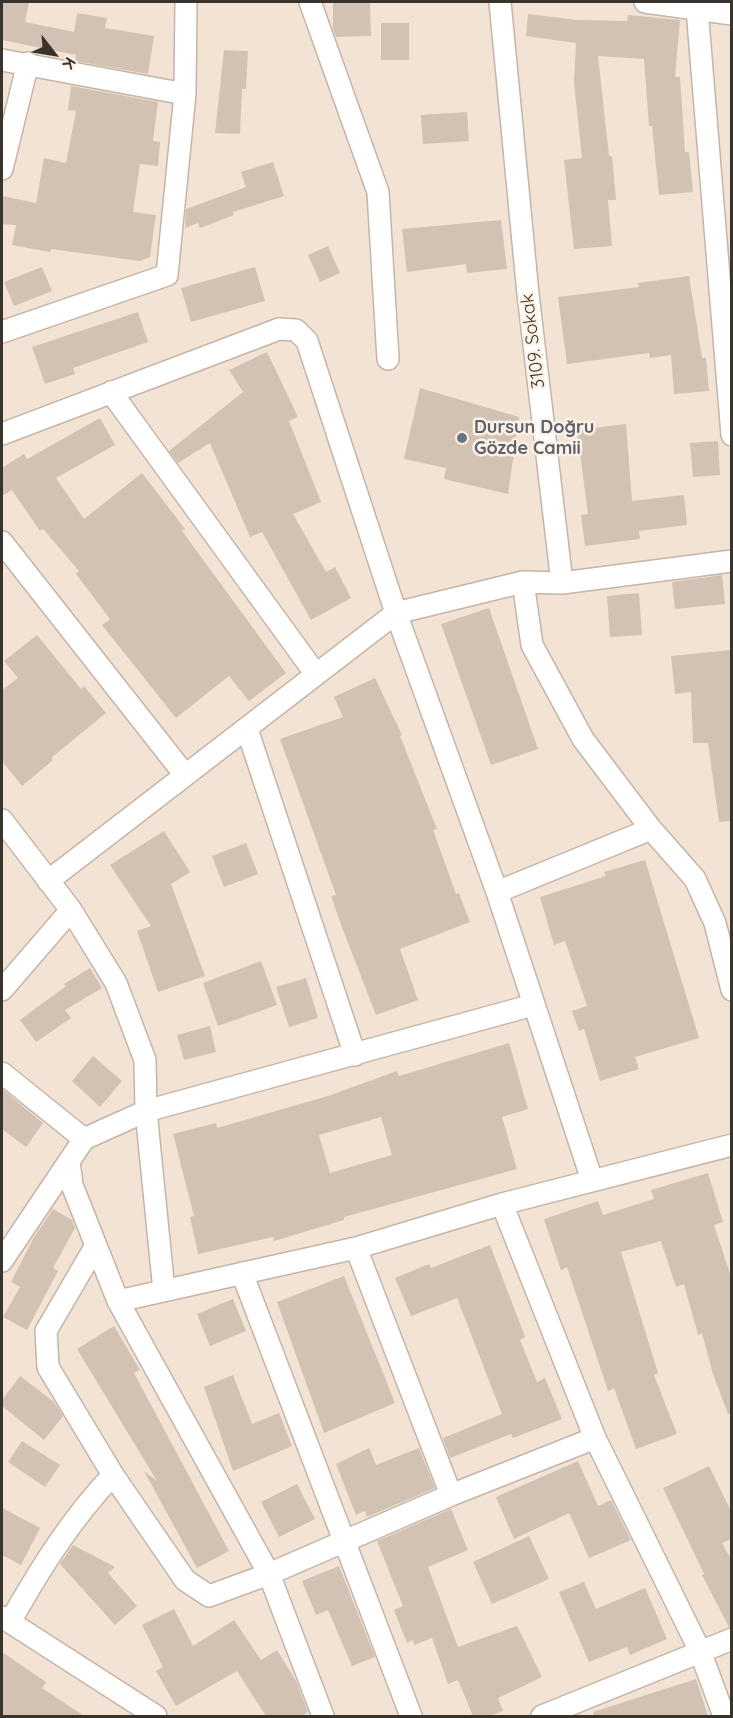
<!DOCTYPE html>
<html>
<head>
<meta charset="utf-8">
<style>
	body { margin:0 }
	#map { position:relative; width:733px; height:1718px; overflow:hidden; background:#f3e3d4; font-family:Quicksand,sans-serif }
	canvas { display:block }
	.frame { position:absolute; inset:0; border:3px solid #39332d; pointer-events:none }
	.north { position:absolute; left:24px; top:24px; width:60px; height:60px; -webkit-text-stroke:4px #fef1e5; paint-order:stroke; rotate:121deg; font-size:16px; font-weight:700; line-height:24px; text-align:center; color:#39332d }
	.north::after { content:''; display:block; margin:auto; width:21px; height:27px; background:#39332d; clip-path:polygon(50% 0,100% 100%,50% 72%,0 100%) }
</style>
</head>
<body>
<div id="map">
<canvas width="733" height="1718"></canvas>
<div class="frame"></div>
<div class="north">K</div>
</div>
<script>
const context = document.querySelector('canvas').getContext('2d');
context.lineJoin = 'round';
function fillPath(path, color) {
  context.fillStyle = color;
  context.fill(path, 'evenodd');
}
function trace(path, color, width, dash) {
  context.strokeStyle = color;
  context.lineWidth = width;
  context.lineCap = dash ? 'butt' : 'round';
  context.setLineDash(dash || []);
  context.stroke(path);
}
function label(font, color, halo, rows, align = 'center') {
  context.font = font + ' Quicksand,sans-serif';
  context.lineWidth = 5;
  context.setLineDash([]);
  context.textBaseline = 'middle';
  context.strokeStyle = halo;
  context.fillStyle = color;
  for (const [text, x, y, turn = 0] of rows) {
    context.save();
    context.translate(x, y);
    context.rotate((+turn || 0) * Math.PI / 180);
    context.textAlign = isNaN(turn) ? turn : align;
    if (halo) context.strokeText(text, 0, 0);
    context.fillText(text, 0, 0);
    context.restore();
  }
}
fillPath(new Path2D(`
	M2,2H29L25,22L74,32L77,13L107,18L105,28L154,36L148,74L75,61L76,55L2,40Z
	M333,2H370L371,36L336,37L333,28Z
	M528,14L578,20L627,21L628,15L680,20L675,77H680L685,152H689L693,192L659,195L652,126H649L644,59L598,56L609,156H612L616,200H608L612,246L574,249L564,160L582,158L574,83L576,43L526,36Z
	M381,23H409V60H381Z
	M224,50L248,51L246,89H242L240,134L215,133Z
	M71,86L158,102L153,141L160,142L158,166L140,164L133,212L156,215L150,257L140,261L51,249L50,252L12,245L16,225L2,224V196L36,203L44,158L66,163L76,111L68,110Z
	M467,112L469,141L423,144L421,115Z
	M273,162L284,196L233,212L234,215L200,228L198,223L185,228L186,209L246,187L241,172Z
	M501,220L507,269L467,273L466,264L407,272L402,229Z
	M328,246L340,273L320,282L308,255Z
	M42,267L52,291L14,306L4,282Z
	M255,267L265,301L191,322L181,288Z
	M689,276L702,358H706L709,391L674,394L671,355L650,358L649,353L567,364L558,297L639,287L638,283Z
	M138,312L148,342L73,368L75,374L45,384L32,347Z
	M267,352L298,417L289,421L321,502L293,514L326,572L335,567L351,598L311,620L262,532L250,537L210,443L178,463L169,451L243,392L229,370Z
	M420,388L519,417L508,494L444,479L446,468L404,459Z
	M100,418L115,445L56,478L84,519L142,473L185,529L182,531L286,673L249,701L229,676L176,718L102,625L110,619L76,574L79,571L43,529L40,531L12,490L2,496V468L24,454L27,459Z
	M626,424L632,501L684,495L687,525L639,531L640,539L585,546L581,515L588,514L577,430Z
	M718,441L720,475L693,477L690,443Z
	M722,575L725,604L675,609L672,582Z
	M639,593L642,635L610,637L607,596Z
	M489,608L538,749L491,765L441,624Z
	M37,635L81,689L84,686L106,713L51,758L53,760L22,786L2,761V690L18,678L4,661Z
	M732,650V821L719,822L708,743H693L691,692L675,694L671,656Z
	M375,678L402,735L400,736L437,829L433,830L456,894L459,893L470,922L400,949L418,1000L376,1015L340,922L331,896L336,895L280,739L343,717L334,697Z
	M164,831L190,872L171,884L205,976L158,992L137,931L151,926L110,865Z
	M246,843L258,874L224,887L212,856Z
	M645,860L699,1038L635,1057L639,1069L600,1081L584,1029L579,1031L572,1011L587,1006L565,941L554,945L540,897L606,876L604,872Z
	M261,961L277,1005L218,1026L203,983Z
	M90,968L102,988L65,1010L71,1018L36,1042L20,1020L66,986L64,984Z
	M306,978L318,1018L289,1027L276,987Z
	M210,1026L216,1052L184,1060L177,1035Z
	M509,1043L528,1109L502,1117L517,1169L344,1217V1220L274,1241L273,1237L198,1254L190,1217L194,1216L173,1134L216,1123L217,1128L328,1096L397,1071L399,1076ZM381,1117L392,1155L330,1173L319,1135Z
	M93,1056L122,1081L100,1107L72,1081Z
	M2,1089L43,1123L26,1147L2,1129Z
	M708,1173L723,1222L714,1225L732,1280V1413L728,1414L713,1374L702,1333L698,1335L684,1284L676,1287L661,1241L621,1252L658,1373L654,1375L677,1434L636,1449L614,1388L608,1391L567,1267L561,1270L544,1219L598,1201L603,1215L654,1199L651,1190Z
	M53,1209L72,1220L75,1228L53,1268L58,1271L27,1330L3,1317L20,1287L11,1282L34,1237Z
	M490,1245L525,1337L520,1340L537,1382L545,1378L562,1419L513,1438L511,1434L450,1458L443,1438L502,1414L457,1298L411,1316L395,1278L429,1264L431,1268Z
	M344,1276L395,1403L324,1433L277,1302Z
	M233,1299L246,1331L210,1346L197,1314Z
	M114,1326L140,1370L134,1373L229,1551L197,1568L144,1471L157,1481L77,1349Z
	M233,1375L252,1424L279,1413L292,1446L233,1471L204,1387Z
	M20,1376L54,1402L63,1416L44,1440L2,1406V1400Z
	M22,1441L60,1465L45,1487L8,1462Z
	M369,1448L376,1465L419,1448L435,1488L367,1517L365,1511L356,1515L336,1464Z
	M578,1461L598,1506L611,1500L631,1540L589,1558L569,1513L514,1539L496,1497Z
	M709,1466L732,1513V1539L722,1543L732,1561V1627H729L702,1575L704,1574L663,1488Z
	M297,1484L315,1519L279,1537L261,1502Z
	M2,1508L40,1528L21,1565L2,1555Z
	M451,1509L468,1550L428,1567L458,1647L517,1626L542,1677L498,1698L503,1711L489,1716H473L458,1680L448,1684L432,1638L414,1645L413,1640L407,1643L394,1610L403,1606L377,1541Z
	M529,1536L549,1579L492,1604L473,1562Z
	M73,1545L115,1567L108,1573L137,1606L115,1625L60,1564Z
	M339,1566L375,1657L352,1666L328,1610L316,1615L302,1581Z
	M584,1582L596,1609L645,1588L667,1639L630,1655L627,1647L589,1662L559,1592Z
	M174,1609L193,1646L234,1620L261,1660L277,1650L296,1681L308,1712L301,1716H266L237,1671L176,1706L156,1671L163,1667L142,1625Z
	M2,1652L46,1682L42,1688L84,1716H2Z
	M696,1679L708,1716H594L593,1712Z`), '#d2c2b4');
const street = new Path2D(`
	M310,2L378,192L388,359
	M500,2L528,294L562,583L732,561
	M645,2L732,14
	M700,2L697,9L732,435
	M2,60L185,94
	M2,169L28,63
	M2,332L167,275L185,94L186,2
	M111,392L315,673
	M2,434L279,329L296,330L307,341L396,613L497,892L592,1180
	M2,542L185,775
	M523,582L532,645L583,739L651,829L695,879L715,923L732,990
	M247,729L355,1055
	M2,820L71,910L116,983L145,1060L146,1111L164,1291
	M48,881L396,613L523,582L562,583
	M497,892L651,829
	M2,990L71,910
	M2,1073L84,1139
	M69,1161L72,1185L118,1301L269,1574L323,1716
	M502,1204L595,1438L700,1651L724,1716
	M95,1247L46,1331L48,1367L113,1475L185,1580L209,1596L269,1574L451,1495L595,1438
	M356,1248L451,1495
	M2,1261L84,1139L146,1111L533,1005
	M242,1273L411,1716
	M118,1301L356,1248L502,1204L732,1145
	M2,1617L156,1716
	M10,1622C40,1569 71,1519 113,1475
	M542,1716L732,1639`);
trace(street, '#c5b5a7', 24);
trace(street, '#fff', 21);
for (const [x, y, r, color] of [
	[462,438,6,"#6b7280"]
]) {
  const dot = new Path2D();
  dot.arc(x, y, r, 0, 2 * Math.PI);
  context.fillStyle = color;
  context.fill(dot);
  trace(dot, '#fef1e5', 2);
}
label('18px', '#39332d', '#fef1e5', [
	["3109. Sokak",533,341,-97]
]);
label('bold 18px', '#5b616d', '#fef1e5', [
	["Dursun Doğru",474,428],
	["Gözde Camii",474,449]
], 'left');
</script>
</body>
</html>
